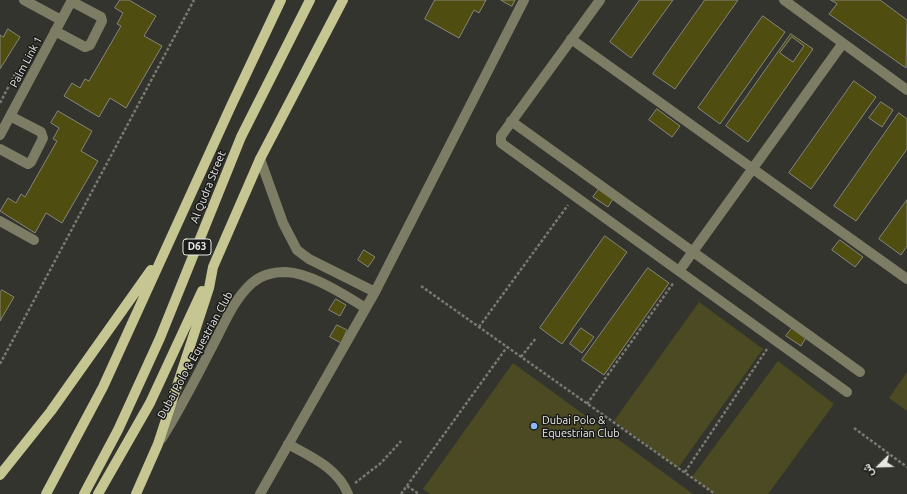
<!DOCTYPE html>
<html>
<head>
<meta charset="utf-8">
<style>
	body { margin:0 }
	#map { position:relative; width:907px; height:494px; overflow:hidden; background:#34342e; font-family:Ubuntu,Vazirmatn,sans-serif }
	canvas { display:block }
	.north { position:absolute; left:859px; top:446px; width:40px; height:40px; -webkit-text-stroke:3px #1b1c19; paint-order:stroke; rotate:247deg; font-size:11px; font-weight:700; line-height:16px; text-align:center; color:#e8e8e4 }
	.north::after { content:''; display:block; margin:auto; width:14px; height:18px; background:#e8e8e4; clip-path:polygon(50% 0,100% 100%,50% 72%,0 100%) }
</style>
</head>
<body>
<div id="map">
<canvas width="907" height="494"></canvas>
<div class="north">ش</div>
</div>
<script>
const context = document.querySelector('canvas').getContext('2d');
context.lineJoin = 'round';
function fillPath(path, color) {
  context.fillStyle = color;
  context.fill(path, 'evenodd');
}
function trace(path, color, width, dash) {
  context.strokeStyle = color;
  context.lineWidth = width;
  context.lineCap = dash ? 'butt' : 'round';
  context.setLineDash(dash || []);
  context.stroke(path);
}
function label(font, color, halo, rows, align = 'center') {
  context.font = font + ' Ubuntu,sans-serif';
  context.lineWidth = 3;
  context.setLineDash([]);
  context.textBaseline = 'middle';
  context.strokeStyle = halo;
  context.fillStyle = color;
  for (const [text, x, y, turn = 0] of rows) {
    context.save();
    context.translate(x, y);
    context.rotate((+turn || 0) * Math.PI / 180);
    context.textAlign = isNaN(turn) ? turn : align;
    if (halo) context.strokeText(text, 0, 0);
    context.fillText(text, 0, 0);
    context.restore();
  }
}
fillPath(new Path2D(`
	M699,302L763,349L678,468L614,421Z
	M778,361L834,404L768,494H715L692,477Z
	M513,363L693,494H430L423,489Z
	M907,372V411L889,398Z`), '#4b4a22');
const building = new Path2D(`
	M120,0H129L156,16L144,36L162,46L126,108L110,98L99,117L64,96L72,83L80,88L85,79L89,81L121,26L117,24L123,13L115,8Z
	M435,0H486L479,13L474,10L459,38L425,19Z
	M501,0H515L512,6Z
	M640,0H673L631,58L610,42Z
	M705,0H738L675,89L653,74Z
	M831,0H880L907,20L906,68L829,14L837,4Z
	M763,16L785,32L720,124L698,108Z
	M8,29L20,37L0,69V35L3,37Z
	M791,34L813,49L748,142L726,126Z
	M792,37L804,46L793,62L780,53Z
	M854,81L876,97L811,189L789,173Z
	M881,102L893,110L882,127L869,118Z
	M657,109L680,126L672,137L649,120Z
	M58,111L92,131L81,151L98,161L62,223L46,213L35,233L0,211L8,198L16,203L21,194L25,197L57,141L53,139L59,128L51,123Z
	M899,113L907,119V149L856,221L834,206Z
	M600,188L614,197L608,207L593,197Z
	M907,200V246L901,255L879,239Z
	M605,236L627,252L562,344L540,328Z
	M840,240L863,257L855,267L832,250Z
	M364,250L375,257L368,267L358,260Z
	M648,268L669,283L604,375L582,360Z
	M2,290L14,297L0,321V293Z
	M336,299L346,305L340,316L329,310Z
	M337,325L347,330L341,343L330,337Z
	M793,327L807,336L801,346L786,336Z
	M581,328L594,337L582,353L570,344Z`);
fillPath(building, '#4f4e10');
trace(building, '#85857e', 1);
trace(new Path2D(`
	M0,103L15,74L20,76
	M421,286L715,494
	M479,327L568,205
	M521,357L536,338
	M0,364L194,0
	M587,404L674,282
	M854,428L907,467
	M685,472L767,349
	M355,483L381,463L401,441
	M407,486L419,494
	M401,494L507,347`), '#797973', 2.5, [3, 2]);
trace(new Path2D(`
	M24,0L61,20
	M600,0L501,136V143L847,392
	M784,0L907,90
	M55,31L85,47L90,45L102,21L101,17L71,1
	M571,39L907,279
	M511,121L860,372
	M0,135L72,0
	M0,149L28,164L31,162L43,138L41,132L10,116
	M260,159L283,223L297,250L309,259L375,292
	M0,221L34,240
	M679,271L843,43
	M162,438C181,408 197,376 213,345C224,324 234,299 252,283C261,275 274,272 286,272C311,273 344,295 366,308
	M288,444C310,456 338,468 348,494
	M260,494L375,292L524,0`), '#7c7d64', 10);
trace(new Path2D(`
	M0,475L51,411L151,270
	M46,494L103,387L231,106L281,0
	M84,494L118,430L160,338L241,137L310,0
	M98,494L150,403L202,291
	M136,494L158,444L209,288L213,267L260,159L343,0`), '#c5c692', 10);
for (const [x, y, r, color] of [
	[534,426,4,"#8cb9fc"]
]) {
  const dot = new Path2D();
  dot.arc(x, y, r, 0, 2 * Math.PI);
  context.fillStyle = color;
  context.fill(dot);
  trace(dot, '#1b1c19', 1.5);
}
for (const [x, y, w] of [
	[197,247,28]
]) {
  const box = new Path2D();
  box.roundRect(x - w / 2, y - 8, w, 16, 3);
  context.fillStyle = '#1b1c19';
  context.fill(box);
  trace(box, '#e8e8e4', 1);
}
label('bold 10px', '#e8e8e4', null, [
	["D63",197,247]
]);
label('11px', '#e8e8e4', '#1b1c19', [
	["Palm Link 1",26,62,-62],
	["Al Qudra Street",208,187,-68],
	["Dubai Polo & Equestrian Club",195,355,-61]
]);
label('11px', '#e8e8e4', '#1b1c19', [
	["Dubai Polo &",542,420],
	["Equestrian Club",542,433]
], 'left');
</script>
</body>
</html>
